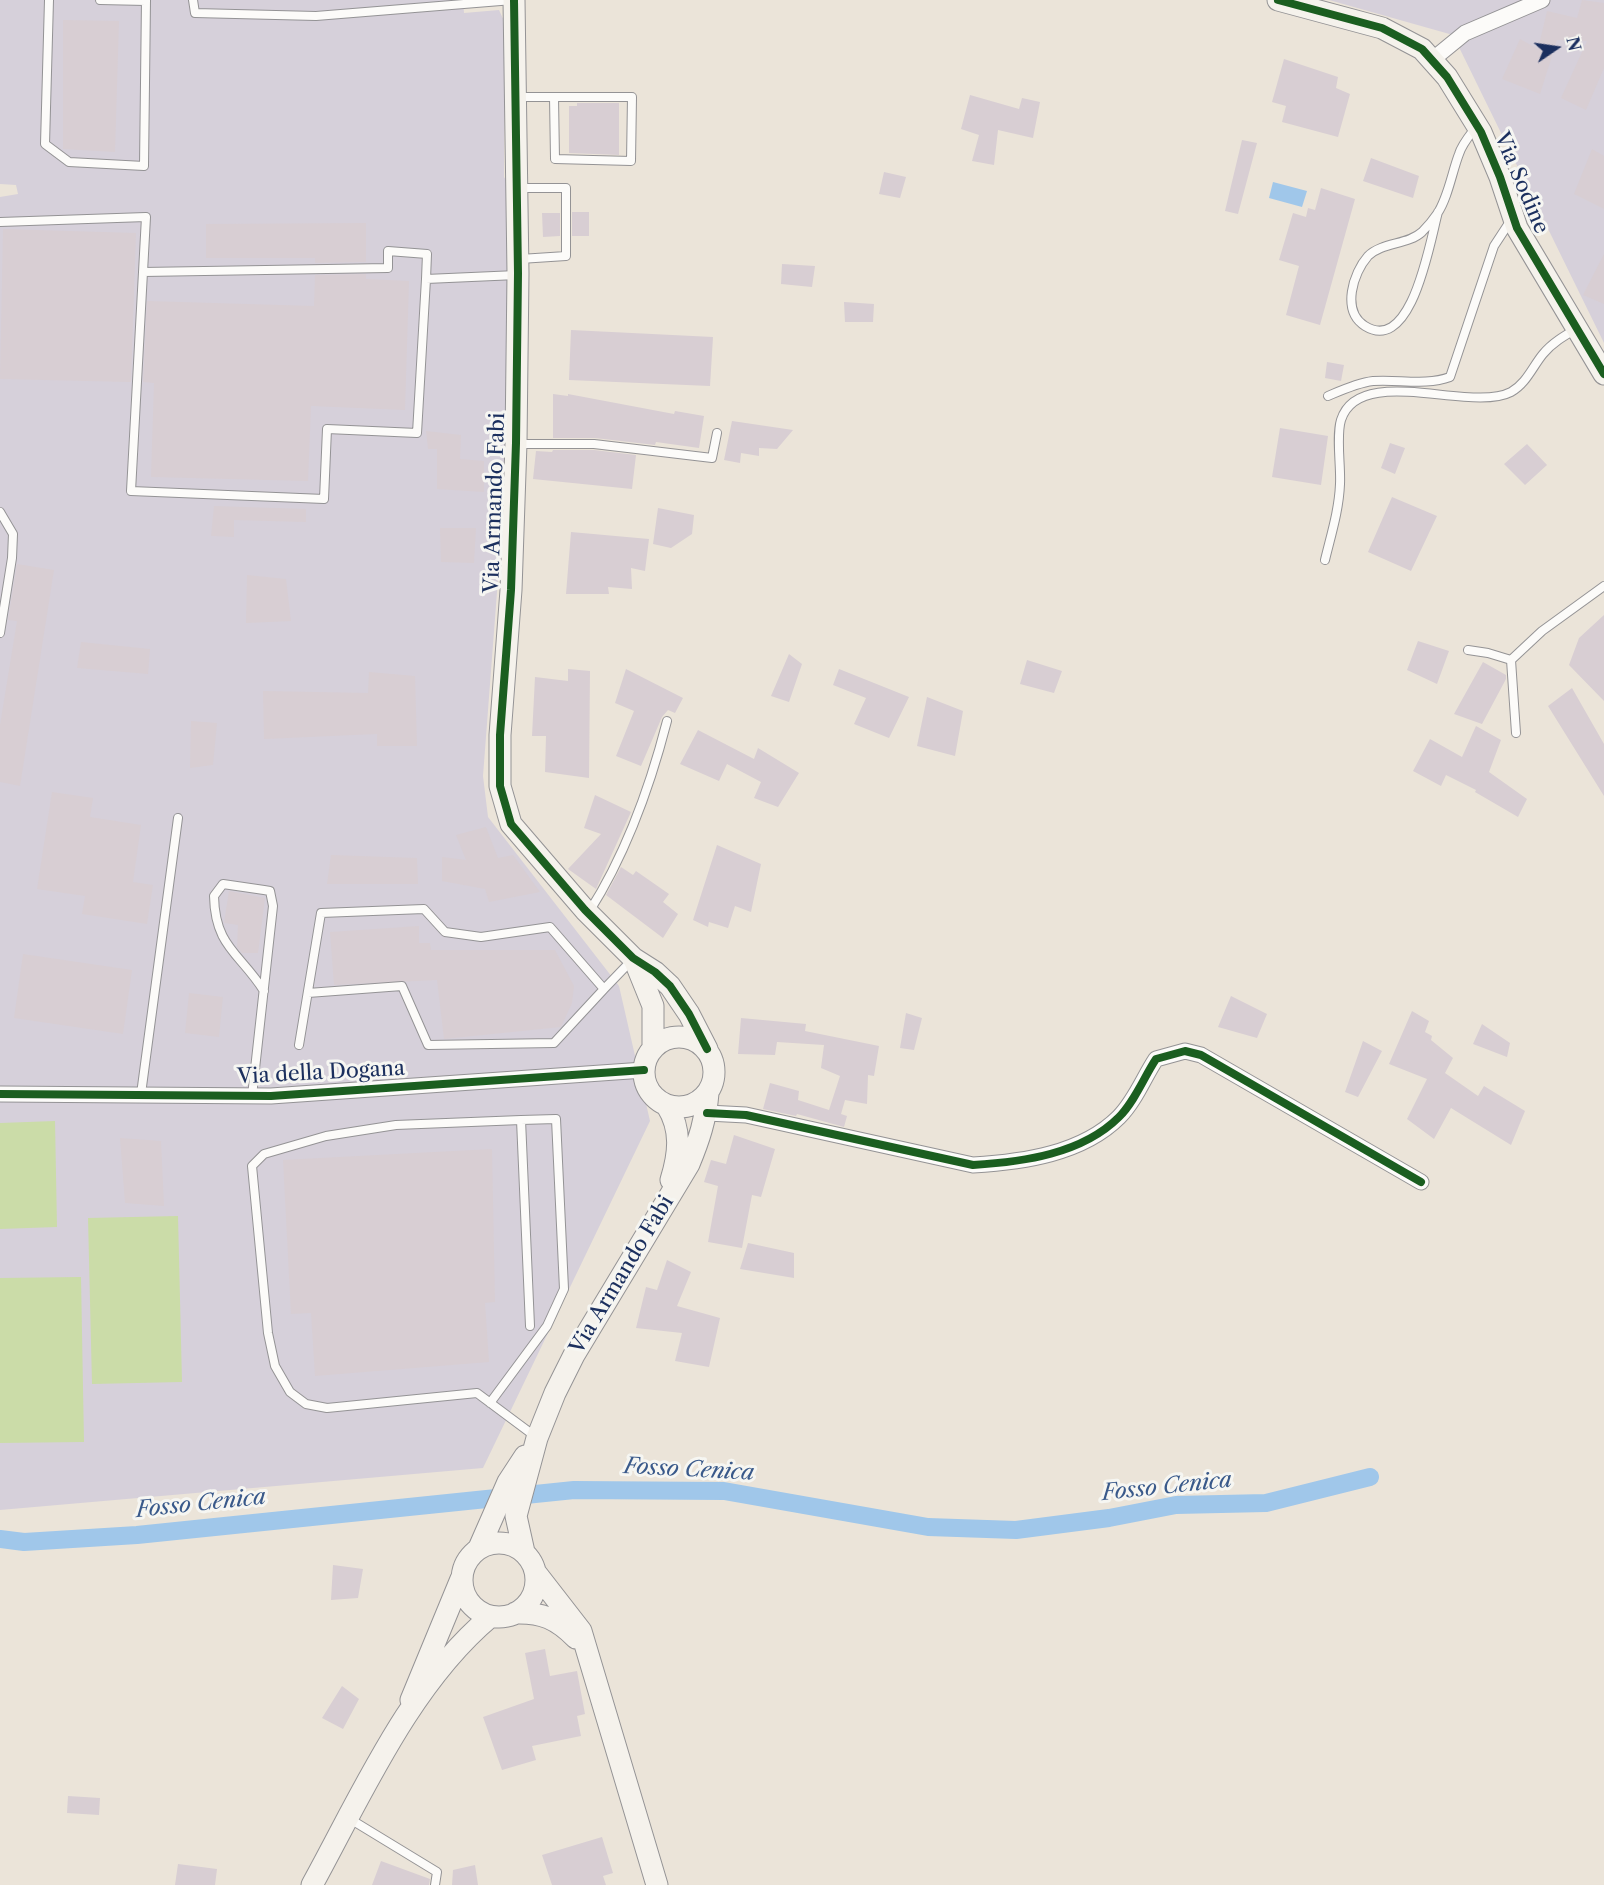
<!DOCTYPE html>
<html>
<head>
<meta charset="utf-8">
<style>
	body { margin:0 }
	#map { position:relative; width:1604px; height:1885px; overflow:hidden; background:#ebe4d9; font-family:"Libre Caslon Text",serif }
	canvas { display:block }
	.north { position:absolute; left:1526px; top:18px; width:60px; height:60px; -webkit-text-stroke:4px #f6f6f2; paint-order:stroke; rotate:77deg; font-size:16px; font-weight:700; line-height:24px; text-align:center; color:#1b2f5e }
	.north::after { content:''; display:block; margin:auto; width:21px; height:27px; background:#1b2f5e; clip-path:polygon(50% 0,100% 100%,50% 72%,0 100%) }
</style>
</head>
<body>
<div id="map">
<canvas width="1604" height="1885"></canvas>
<div class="north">N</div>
</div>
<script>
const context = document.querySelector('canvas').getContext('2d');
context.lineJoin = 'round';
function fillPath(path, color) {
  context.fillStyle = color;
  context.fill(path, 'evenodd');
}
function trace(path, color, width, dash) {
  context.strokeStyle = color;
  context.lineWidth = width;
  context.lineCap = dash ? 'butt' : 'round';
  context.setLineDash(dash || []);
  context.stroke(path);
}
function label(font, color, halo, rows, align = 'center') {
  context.font = font + ' "Libre Caslon Text",serif';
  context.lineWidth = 6;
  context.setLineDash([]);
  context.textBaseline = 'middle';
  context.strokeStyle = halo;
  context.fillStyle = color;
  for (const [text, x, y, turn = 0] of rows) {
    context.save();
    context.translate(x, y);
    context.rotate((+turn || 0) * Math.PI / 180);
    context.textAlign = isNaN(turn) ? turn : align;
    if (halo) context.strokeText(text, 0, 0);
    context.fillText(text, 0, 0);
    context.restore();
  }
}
fillPath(new Path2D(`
	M0,0H463L464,13L499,10L505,23L504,177L507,182V302L504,500L483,776L488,817L619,986L650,1121L483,1468L0,1510V197L18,194L16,185L0,184Z
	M1329,0H1604V343L1453,35Z`), '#d6d0da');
fillPath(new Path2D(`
	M55,1121L57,1227L0,1229V1123Z
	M178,1216L182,1382L92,1384L88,1218Z
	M81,1277L84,1442L0,1443V1278Z`), '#cbdca8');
fillPath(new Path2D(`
	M1273,182L1307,191L1302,207L1269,198Z`), '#a0c7ea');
trace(new Path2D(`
	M0,1539L24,1542L137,1535L574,1490L724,1491L928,1527L1016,1530L1109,1518L1176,1505L1266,1503L1370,1477`), '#a0c7ea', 18);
fillPath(new Path2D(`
	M1582,0L1604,3V68L1586,110L1561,98L1587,41L1557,40L1540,94L1502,79L1520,39L1538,49L1547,11L1577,18Z
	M63,20L119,21L115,152L63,149Z
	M1284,59L1338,77L1336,88L1350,94L1338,137L1282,122L1286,106L1272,102Z
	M970,95L1019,109L1022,98L1040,102L1033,138L998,130L994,165L972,161L979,135L961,129Z
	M577,103H619V155L569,153V106H577Z
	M1242,140L1257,143L1238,214L1225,211Z
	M1592,149L1604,156V209L1574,194Z
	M1371,158L1419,176L1413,198L1363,181Z
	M884,172L906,177L900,198L879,194Z
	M1321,188L1355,199L1320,325L1286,315L1299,266L1279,260L1293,213L1306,217L1308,208L1315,210Z
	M572,212H589V236H572Z
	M542,213H560V236L543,237Z
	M366,223V262L315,263V258H206V224Z
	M3,229L136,233L131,382L0,379Z
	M1604,254V304L1583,295Z
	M782,264L815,266L812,287L781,284Z
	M366,274V279L409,281L405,410L311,406L308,481L151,477L154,383L143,382L147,301L314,306L315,275Z
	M844,302L874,304L873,322H845Z
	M571,330L713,337L710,386L569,380Z
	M1327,362L1344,365L1341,381L1325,378Z
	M553,394L568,396V394L674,414L675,411L704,416L699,448L656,442L655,445L595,438H553Z
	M732,421L793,430L777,449L759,448V456L741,453L740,463L724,460Z
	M1280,428L1328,436L1321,485L1272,477Z
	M426,431L461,435L460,459L484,461V492L437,489V449H428Z
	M1390,443L1405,448L1395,474L1381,468Z
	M1527,444L1547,465L1525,485L1504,464Z
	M553,450H594L636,455L632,489L533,479L536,451L552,452Z
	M1392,497L1437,516L1411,571L1368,552Z
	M214,506L306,509V522L234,520V537L211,536Z
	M658,508L694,515L692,534L671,548L653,544Z
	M440,528H476L474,563L441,562Z
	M571,532L649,539L645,571L631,568L632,589L608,587L609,594H566Z
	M17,564L54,570L20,786L0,782V725L17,621L8,620Z
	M247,575L286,579L291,621L246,623Z
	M1604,615V701L1569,665L1579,638Z
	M1418,641L1449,651L1437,684L1407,670Z
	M81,642L150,649L148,674L77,668Z
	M789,654L802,664L789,702L771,696Z
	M1027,660L1062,671L1054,693L1020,684Z
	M1483,662L1506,675V679L1482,724L1454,714Z
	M568,669L590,671L589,778L545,772L546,736H532L535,677L568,681Z
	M626,669L683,698L675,713L668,710L662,717L641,766L616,756L634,711L615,703Z
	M839,669L909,697L889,738L854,724L866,698L833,685Z
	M369,672L415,676L417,746H377V734L264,739L263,691L368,693Z
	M1572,688L1604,744V796L1548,706Z
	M927,697L963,711L955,756L917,746Z
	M191,721L217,723L213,765L190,768Z
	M1476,726L1501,740L1489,772L1527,799L1518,817L1475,792L1476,790L1446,775L1441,786L1413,771L1430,739L1462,757Z
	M698,730L754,759L758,748L799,773L778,807L754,798L761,782L727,764L719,781L680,764Z
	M52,792L93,798L90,817L141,825L133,882L153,885L147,924L82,914L85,896L37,889Z
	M595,795L631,812L596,889L568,869L601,834L584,828Z
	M486,827L498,858L513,855L540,892L489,902L485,889L442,881V857L466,860L456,835Z
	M717,845L761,864L751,912L735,906L728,928L709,922L708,927L693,920Z
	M331,855L417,858L418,884H327Z
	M621,867L633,875L636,871L669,894L663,902L678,914L663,938L606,895Z
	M229,891L265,898L258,953H242L237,947L238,925L224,923Z
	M419,926V943H430L431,950H555L574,986L572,1003L561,1027L444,1039L437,980L334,985L330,932Z
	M23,954L132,970L123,1034L14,1018Z
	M189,993L223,997L219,1037L185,1033Z
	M1231,996L1267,1014L1257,1038L1218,1027Z
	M1412,1011L1429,1021L1425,1032L1432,1036L1431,1040L1453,1058L1445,1073L1478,1096L1484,1086L1525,1111L1511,1145L1451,1108L1434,1139L1407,1119L1427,1079L1389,1064Z
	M906,1013L922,1018L914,1050L900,1048Z
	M741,1018L806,1024L805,1031L879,1046L874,1076L868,1075L867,1104L845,1100L841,1114L847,1116L844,1127L797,1114L796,1116L763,1109L770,1083L799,1091L798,1100L829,1110L840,1076L821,1068L824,1045L777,1042L775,1055L738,1054Z
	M1482,1024L1510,1043L1507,1057L1473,1044Z
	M1363,1041L1382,1051L1358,1097L1345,1092Z
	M734,1135L775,1149L761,1197L752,1195L742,1248L708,1242L718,1186L704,1182L711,1160L726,1164Z
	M120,1138L161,1141L164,1206L125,1203Z
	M492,1149L495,1302L485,1303L489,1362L315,1376L311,1313L291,1314L283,1160Z
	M748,1243L794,1253V1278L740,1269Z
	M667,1260L691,1272L677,1306L720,1318L709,1367L675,1361L682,1333L636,1328L646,1287L657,1290Z
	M333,1565L363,1569L358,1598L331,1600Z
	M545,1649L550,1676L577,1671L585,1714L577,1716L581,1736L532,1746L536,1760L502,1770L483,1717L534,1699L525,1653Z
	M342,1686L359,1699L343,1729L322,1718Z
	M68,1796L100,1798L99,1815L67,1813Z
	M602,1837L613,1873L603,1876L606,1885H552L542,1855Z
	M381,1861L430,1879L429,1885H372Z
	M178,1864L217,1869L215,1885H175Z
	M475,1865L478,1885H452L453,1870Z`), '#d8ced3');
const lane = new Path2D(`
	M49,0L45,144L69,162L144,166L146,0
	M100,0L146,1
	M193,0L195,13L316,16L513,0
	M517,97H632L631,161L555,159L554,97
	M519,188H566V256L520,259
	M1438,212C1430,241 1412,355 1365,326C1341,311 1353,273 1368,256C1382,242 1408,245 1422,232C1427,227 1433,220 1437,214C1448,198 1452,172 1459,154C1462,144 1470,135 1476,127
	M0,222L146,217L143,272
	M426,279L417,433L327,429L324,499L131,491L143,272L388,268V251L427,254L426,279L517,275
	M1328,396C1342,390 1357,383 1373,381C1398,379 1426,386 1450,377L1494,246L1511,220
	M518,444H594L712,458L717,433
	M0,512L13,534L12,558L0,633
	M1325,560C1331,535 1339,510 1340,484C1341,466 1336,436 1341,420C1359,363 1471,413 1511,392C1526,384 1533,366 1543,354C1552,343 1564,336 1576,329
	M1468,650L1488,653L1511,660L1542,631L1604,586
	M1511,660L1516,733
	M589,912C626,854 650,787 667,721
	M308,993L402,986L428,1045L554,1043L604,989
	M299,1045L321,913L424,909L445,932L481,937L550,927L604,989L632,960
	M141,1094L178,818
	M252,1096L273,906L270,891L264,890L223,884L214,896C215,947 240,953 264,991
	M530,1326L521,1120L396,1125L326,1136L264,1154L252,1166L268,1333L275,1366L290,1392L306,1404L327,1408L477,1393L536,1437
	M490,1403L547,1326L564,1289L556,1119L521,1120
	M350,1819L437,1872L435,1885`);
const street = new Path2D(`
	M1432,60L1465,33L1542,0
	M0,1094L271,1096L644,1070
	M707,1113L746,1115L973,1165C1023,1162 1082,1154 1119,1117C1135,1101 1144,1077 1156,1059L1185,1051L1201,1055L1421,1182`);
const secondary = new Path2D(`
	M514,0L518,273L516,443L511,590L500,735V786L511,824L585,910L633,958L655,972L670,986L689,1014L707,1049
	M1278,0L1382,28L1422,49L1447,77L1481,132L1500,177L1517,228L1604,374
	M634,959L653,1006V1048
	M644 1072a35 35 0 1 1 70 0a35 35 0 1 1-70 0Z
	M667,1106C682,1130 679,1154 671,1180
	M462 1580a37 37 0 1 1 74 0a37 37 0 1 1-74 0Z
	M479,1548L508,1482L525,1456
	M524,1552L516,1516L537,1438L555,1393L574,1355L689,1164C699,1140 706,1119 708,1093
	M536,1573L581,1631L657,1885
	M515,1613C542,1612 557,1619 576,1638
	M411,1700L461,1579
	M312,1885C362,1794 410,1684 490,1617`);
trace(lane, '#949395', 10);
trace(street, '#949395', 17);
trace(secondary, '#949395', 23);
trace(lane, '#fcfbf9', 8);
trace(street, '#fcfbf9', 15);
trace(secondary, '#f5f2ec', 21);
trace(new Path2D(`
	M514,0L518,273L516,443L511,590L500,735V786L511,824L585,910L633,958L655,972L670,986L689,1014L707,1049
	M1278,0L1382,28L1422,49L1447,77L1481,132L1500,177L1517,228L1604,374
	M0,1094L271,1096L644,1070
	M707,1113L746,1115L973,1165C1023,1162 1082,1154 1119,1117C1135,1101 1144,1077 1156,1059L1185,1051L1201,1055L1421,1182`), '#1b5e20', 8);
label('21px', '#1b2f5e', '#f6f6f2', [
	["Via Sodine",1521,183,67],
	["Via Armando Fabi",495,503,-88],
	["Via della Dogana",321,1073,-3],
	["Via Armando Fabi",622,1275,-59]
]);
label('italic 22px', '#39598a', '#f6f6f2', [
	["Fosso Cenica",689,1470,3],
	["Fosso Cenica",1167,1487,-6],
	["Fosso Cenica",201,1504,-6]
]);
</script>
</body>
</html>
